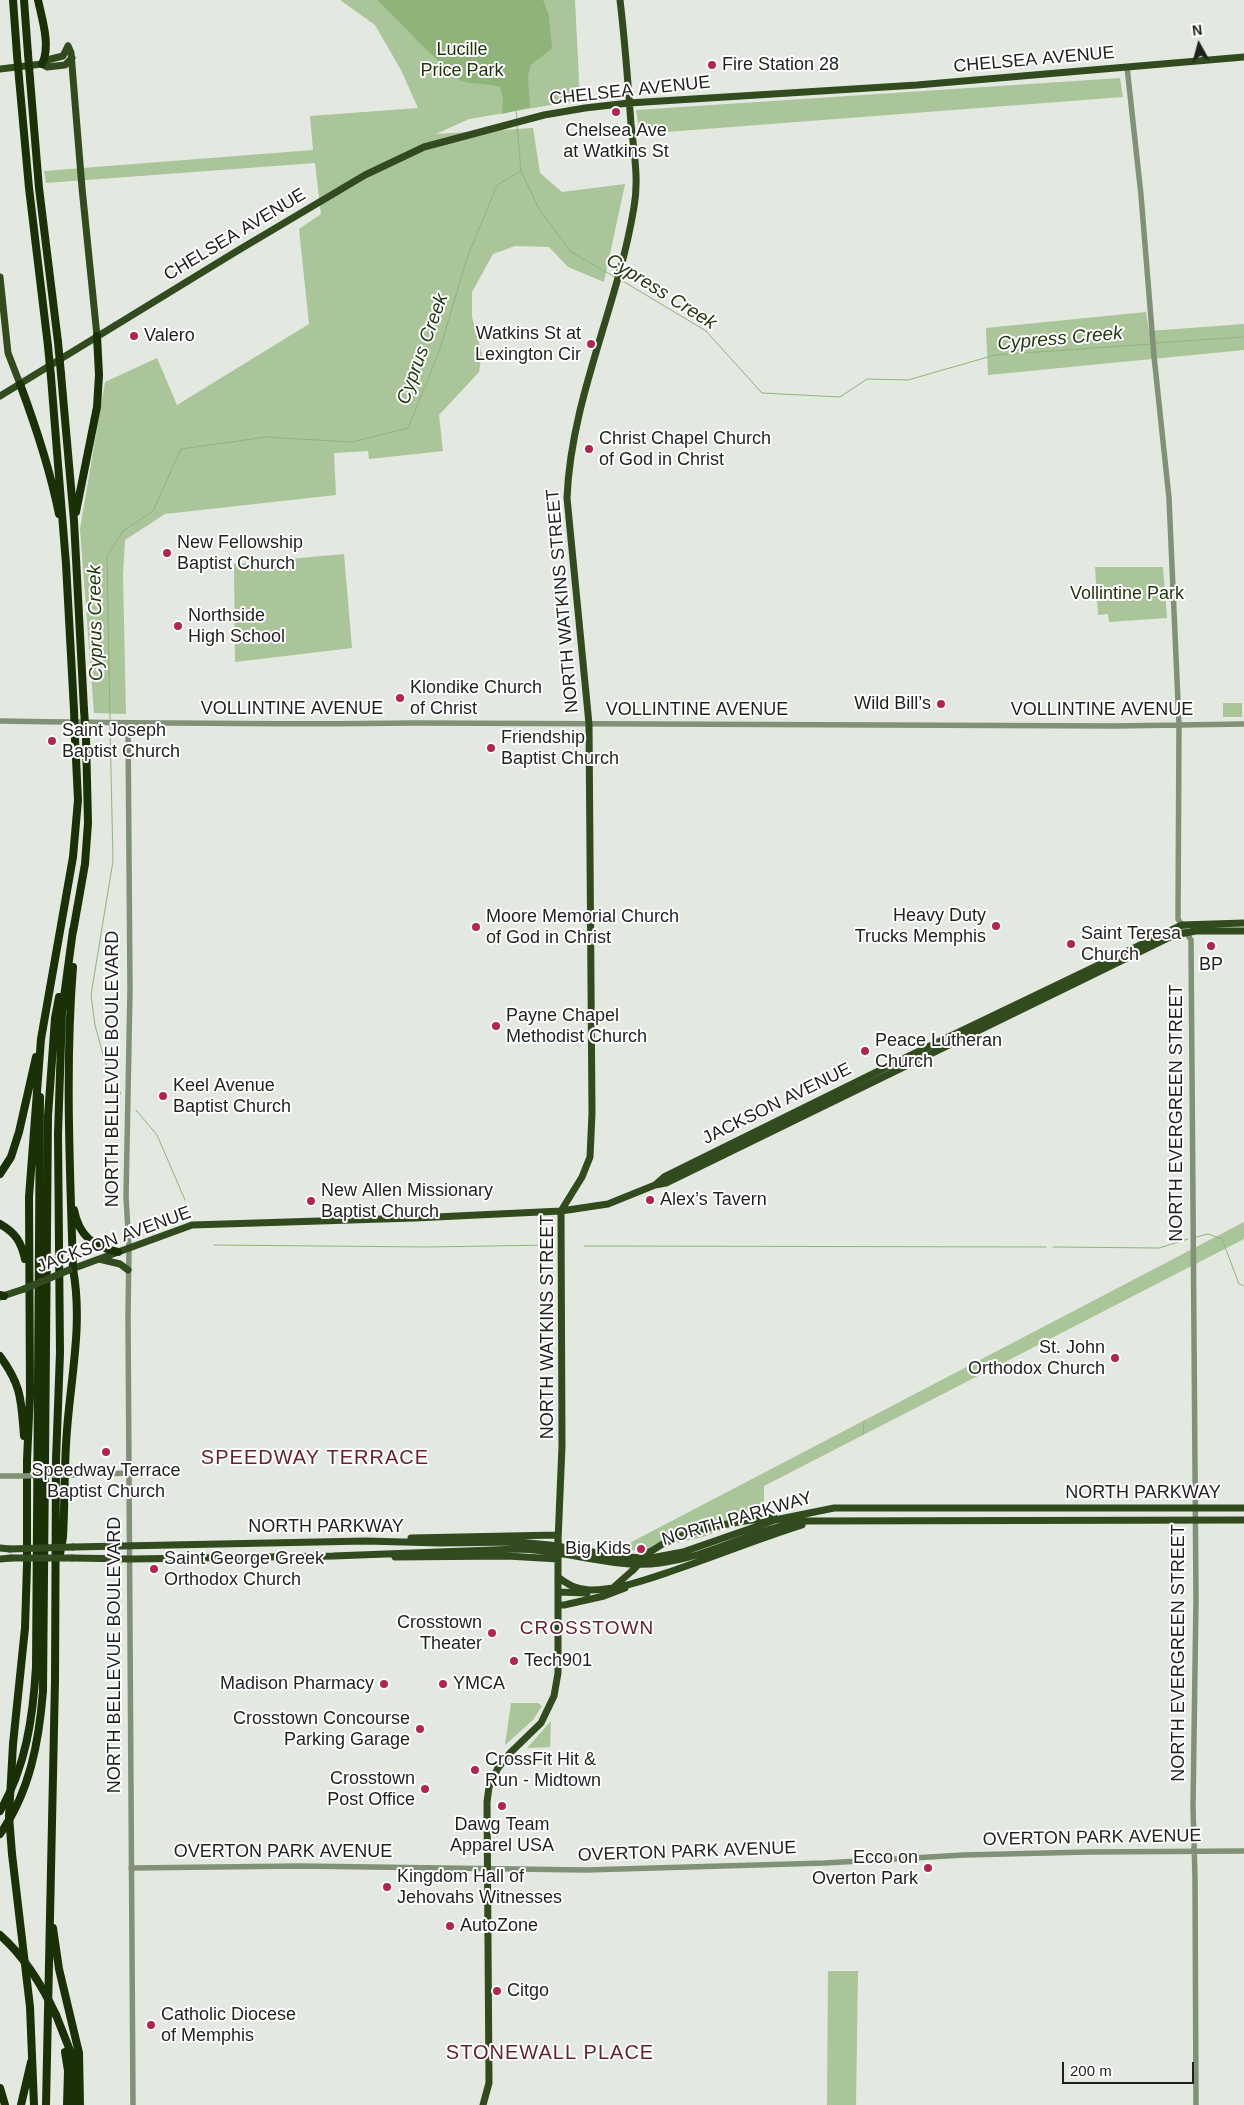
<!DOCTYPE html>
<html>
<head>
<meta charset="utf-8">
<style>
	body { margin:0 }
	#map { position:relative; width:1244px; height:2105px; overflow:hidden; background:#e3e8e0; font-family:Arial,sans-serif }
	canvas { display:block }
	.north { position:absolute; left:1174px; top:20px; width:50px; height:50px; -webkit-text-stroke:4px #fff; paint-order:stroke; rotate:353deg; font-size:14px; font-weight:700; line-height:20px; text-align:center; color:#1f211e }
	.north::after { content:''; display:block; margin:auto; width:18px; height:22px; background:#1f211e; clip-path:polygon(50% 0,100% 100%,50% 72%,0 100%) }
	.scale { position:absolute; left:1062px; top:2062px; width:132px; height:22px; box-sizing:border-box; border:2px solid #1f211e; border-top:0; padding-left:6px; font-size:15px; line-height:18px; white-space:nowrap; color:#1f211e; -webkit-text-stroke:4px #fff; paint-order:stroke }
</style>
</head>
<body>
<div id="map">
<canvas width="1244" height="2105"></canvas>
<div class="north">N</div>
<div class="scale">200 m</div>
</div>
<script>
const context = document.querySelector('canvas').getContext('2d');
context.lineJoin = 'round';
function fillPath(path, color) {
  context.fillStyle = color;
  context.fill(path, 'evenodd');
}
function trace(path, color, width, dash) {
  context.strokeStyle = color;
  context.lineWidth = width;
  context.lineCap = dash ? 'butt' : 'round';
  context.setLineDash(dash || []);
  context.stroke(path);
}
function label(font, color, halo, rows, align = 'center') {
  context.font = font + ' Arial,sans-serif';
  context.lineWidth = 4;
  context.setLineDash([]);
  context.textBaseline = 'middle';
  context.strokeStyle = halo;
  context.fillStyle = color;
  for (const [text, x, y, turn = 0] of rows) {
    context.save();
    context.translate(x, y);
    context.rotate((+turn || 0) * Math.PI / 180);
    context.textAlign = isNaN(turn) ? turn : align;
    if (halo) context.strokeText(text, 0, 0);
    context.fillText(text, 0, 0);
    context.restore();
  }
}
fillPath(new Path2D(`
	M340,0H575L580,100L469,119L436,134L533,128L540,173L562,192L625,184L604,282L568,267L549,247L515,246L493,254L472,292V317L482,354L479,372L439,415L443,451L369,459L368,451L334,453L336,495L165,514L125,540L123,575L126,714L94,713L80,529L105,382L157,358L177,405L309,324L299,229L321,214L315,163L46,183L44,171L313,150L310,116L418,108L401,70L375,25Z
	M1120,78L1123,97L640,134L636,110Z
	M1146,312L1149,331L1244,324V350L988,375L986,328Z
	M344,554L352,648L235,662L234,564Z
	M1095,567H1163L1167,618L1109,622L1108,614L1098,615Z
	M1223,703H1242V717H1223Z
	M1244,1222V1239L764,1486V1513L703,1537L642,1551L618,1549Z
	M511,1703H538L542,1706L533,1720L505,1745Z
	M551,1721L550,1747L527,1748Z
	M828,1971H858L856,2105H827Z`), '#aac599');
fillPath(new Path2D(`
	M377,0H543L549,16L552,48L530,66L528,77L530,107L502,114L503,99L500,87C487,83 474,85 462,81C455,78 449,71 444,66C420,45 400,21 377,0Z`), '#8fb379');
trace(new Path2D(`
	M516,111L517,119
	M517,126L521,171L539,209L571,252L615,277
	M621,280L706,331L762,393L840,397L867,379L908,380L995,355L1151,344
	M1155,343L1244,337
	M110,719L107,556L123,531L153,511L181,449L266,437L352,442L408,428L439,352L467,258L497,185L521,171
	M110,726L113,861L91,995L95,1025L105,1062L121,1094
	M136,1110L157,1135L185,1200
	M1196,1237L1208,1234L1222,1239L1239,1284L1244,1286
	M214,1245L428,1247L552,1245
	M584,1246L1046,1247
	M1053,1247L1159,1248L1188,1239
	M863,1434L864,1421`), '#8fb379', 1);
trace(new Path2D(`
	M1127,67L1141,195L1154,356L1169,498L1179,725L1178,919L1191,940L1196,1599L1193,1807L1195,1878L1196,2105
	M0,721C138,723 277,725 415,723L1116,726L1244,724
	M128,724L130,990L126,1197L129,1247L128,1316L133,2105
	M71,1475L129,1473
	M0,1476H18
	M131,1868L300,1866L586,1870L825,1863L964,1855L1088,1852L1244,1851`), '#819178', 5.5);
trace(new Path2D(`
	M68,46L71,53L82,188L97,336
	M42,64L47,67L65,65L72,58
	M0,69L42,64L47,60L63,56L68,46
	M0,277L8,353L20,384
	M0,396L237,251L365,175L424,147L544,115L585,108L629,103L917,85L1244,57
	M655,1185L664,1177L905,1058L1182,925L1244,923
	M99,1259L120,1264L128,1270
	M69,1270L192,1225L415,1218L561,1211L608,1204L655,1185L666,1183L1174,935L1196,931H1244
	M0,1297L24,1289
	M411,1538L558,1535
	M558,1541L562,1446L561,1211L582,1177L590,1157L592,1113L589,724L567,498C571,398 618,306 634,207C639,180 634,152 631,124C628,83 625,41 620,0
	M73,1547L366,1541L440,1543L517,1542L550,1545L623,1557L651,1558L683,1552L775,1520L834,1508H1244
	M0,1548L10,1549
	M650,1552C685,1527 733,1523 774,1517
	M395,1557L507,1556L558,1559
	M72,1558L131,1559L333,1556L519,1549C566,1550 613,1569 660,1563C710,1557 755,1528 806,1521L1244,1520
	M0,1559L11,1558
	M558,1577C568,1585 576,1589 589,1590C618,1590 645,1580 672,1571C716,1556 758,1539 802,1525
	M615,1586L633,1570
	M558,1592L587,1593
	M558,1605H564L604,1596L625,1588
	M483,2105L489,2083L487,1802L489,1787L498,1768L510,1753L541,1723L554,1696L558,1673V1556`), '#314b1f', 7);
trace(new Path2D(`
	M13,0L17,55
	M24,0L28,54
	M38,0C42,19 51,46 42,64
	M19,78L29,188L48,346
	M30,79L39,188L58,342
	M61,374L74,521L84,710
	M51,377L66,564L74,710
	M20,384C36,427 50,469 59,514
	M76,512L97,407L99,375L97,336
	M73,932L85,864L88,823L86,738
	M0,1174L11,1157L19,1132L36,1057
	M74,1210C79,1236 94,1247 118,1252
	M0,1224C16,1233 21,1242 25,1259
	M0,1295L4,1296
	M0,1356C22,1386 21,1400 24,1436
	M60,1554L63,1537C65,1501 64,1465 67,1430C71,1376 83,1323 73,1269C70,1169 65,1067 73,967
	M13,1744L25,1628L27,1564V1460L30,1394L29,1197L41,1039L73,857L78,800L75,738
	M0,1811C26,1767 33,1717 36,1667L40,1097
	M0,1834C30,1792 39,1741 43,1691L48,1116L55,1018L59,997
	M12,1854L30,2007L34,2105
	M53,1928L59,1969L79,2053L80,2105
	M56,2015L71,2053L74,2105
	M65,2052L68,2071L67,2105
	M0,2088L5,2105
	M21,2105L31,2062
	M46,2105L55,1681L56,1460L60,1353L58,1134L62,1012L73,930`), '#1a3107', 8);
trace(new Path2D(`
	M18,1476L71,1475`), '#819178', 5.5);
trace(new Path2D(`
	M24,1289L69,1270
	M558,1541V1556
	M10,1549L73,1547
	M11,1558H72
	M633,1570L650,1552`), '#314b1f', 7);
trace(new Path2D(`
	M28,54L30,79
	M17,55L19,78
	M58,342L61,374
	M48,346L51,377
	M74,710L75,738
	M84,710L86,738
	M12,1854L9,1816L13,1744
	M0,1935C25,1957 42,1985 56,2015`), '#1a3107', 8);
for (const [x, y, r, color] of [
	[712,65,5,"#b5244e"],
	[616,112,5,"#b5244e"],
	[134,336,5,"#b5244e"],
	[591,344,5,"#b5244e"],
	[589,449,5,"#b5244e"],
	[167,553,5,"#b5244e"],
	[178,626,5,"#b5244e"],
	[400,698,5,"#b5244e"],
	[941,704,5,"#b5244e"],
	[52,741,5,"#b5244e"],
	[491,748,5,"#b5244e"],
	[996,926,5,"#b5244e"],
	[476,927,5,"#b5244e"],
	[1071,944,5,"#b5244e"],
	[1211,946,5,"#b5244e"],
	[496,1026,5,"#b5244e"],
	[865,1051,5,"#b5244e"],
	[163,1096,5,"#b5244e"],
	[650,1200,5,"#b5244e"],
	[311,1201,5,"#b5244e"],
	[1115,1358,5,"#b5244e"],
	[106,1452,5,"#b5244e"],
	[641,1549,5,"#b5244e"],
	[154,1569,5,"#b5244e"],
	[492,1633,5,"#b5244e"],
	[514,1661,5,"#b5244e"],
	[384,1684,5,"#b5244e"],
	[443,1684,5,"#b5244e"],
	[420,1729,5,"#b5244e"],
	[475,1770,5,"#b5244e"],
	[425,1789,5,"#b5244e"],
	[502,1806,5,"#b5244e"],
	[928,1868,5,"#b5244e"],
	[387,1887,5,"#b5244e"],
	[450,1926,5,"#b5244e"],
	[497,1991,5,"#b5244e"],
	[151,2025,5,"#b5244e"]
]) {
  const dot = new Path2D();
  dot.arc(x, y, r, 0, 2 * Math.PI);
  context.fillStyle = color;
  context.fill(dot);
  trace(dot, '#fff', 2);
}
label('18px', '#1d340a', '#fff', [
	["Lucille",462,50],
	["Price Park",462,71],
	["Vollintine Park",1127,594]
]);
label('18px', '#1f211e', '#fff', [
	["CHELSEA AVENUE",1034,60,-5],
	["CHELSEA AVENUE",630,91,-6],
	["CHELSEA AVENUE",235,235,-31],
	["NORTH WATKINS STREET",563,601,-95],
	["VOLLINTINE AVENUE",292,709],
	["VOLLINTINE AVENUE",697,710],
	["VOLLINTINE AVENUE",1102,710],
	["NORTH BELLEVUE BOULEVARD",113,1069,-90],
	["JACKSON AVENUE",777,1104,-26],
	["NORTH EVERGREEN STREET",1177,1113,-90],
	["JACKSON AVENUE",114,1240,-20],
	["NORTH WATKINS STREET",548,1327,-90],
	["NORTH PARKWAY",1143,1493],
	["NORTH PARKWAY",737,1519,-16],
	["NORTH PARKWAY",326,1527],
	["NORTH EVERGREEN STREET",1179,1653,-90],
	["NORTH BELLEVUE BOULEVARD",115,1655,-90],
	["OVERTON PARK AVENUE",1092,1838,-1],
	["OVERTON PARK AVENUE",283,1852],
	["OVERTON PARK AVENUE",687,1852,-2]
]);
label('18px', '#1f211e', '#fff', [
	["Fire Station 28",722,65],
	["Chelsea Ave",616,131,"center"],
	["at Watkins St",616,152,"center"],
	["Watkins St at",581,334,"right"],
	["Lexington Cir",581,355,"right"],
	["Valero",144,336],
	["Christ Chapel Church",599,439],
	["of God in Christ",599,460],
	["New Fellowship",177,543],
	["Baptist Church",177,564],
	["Northside",188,616],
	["High School",188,637],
	["Klondike Church",410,688],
	["of Christ",410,709],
	["Wild Bill’s",931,704,"right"],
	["Saint Joseph",62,731],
	["Baptist Church",62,752],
	["Friendship",501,738],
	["Baptist Church",501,759],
	["Heavy Duty",986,916,"right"],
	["Trucks Memphis",986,937,"right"],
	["Moore Memorial Church",486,917],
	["of God in Christ",486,938],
	["Saint Teresa",1081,934],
	["Church",1081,955],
	["BP",1211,965,"center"],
	["Payne Chapel",506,1016],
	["Methodist Church",506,1037],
	["Peace Lutheran",875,1041],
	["Church",875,1062],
	["Keel Avenue",173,1086],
	["Baptist Church",173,1107],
	["New Allen Missionary",321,1191],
	["Baptist Church",321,1212],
	["Alex’s Tavern",660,1200],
	["St. John",1105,1348,"right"],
	["Orthodox Church",1105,1369,"right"],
	["Speedway Terrace",106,1471,"center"],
	["Baptist Church",106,1492,"center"],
	["Big Kids",631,1549,"right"],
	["Saint George Greek",164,1559],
	["Orthodox Church",164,1580],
	["Crosstown",482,1623,"right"],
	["Theater",482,1644,"right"],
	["Tech901",524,1661],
	["Madison Pharmacy",374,1684,"right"],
	["YMCA",453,1684],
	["Crosstown Concourse",410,1719,"right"],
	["Parking Garage",410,1740,"right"],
	["CrossFit Hit &",485,1760],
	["Run - Midtown",485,1781],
	["Crosstown",415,1779,"right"],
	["Post Office",415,1800,"right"],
	["Dawg Team",502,1825,"center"],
	["Apparel USA",502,1846,"center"],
	["Ecco on",918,1858,"right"],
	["Overton Park",918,1879,"right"],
	["Kingdom Hall of",397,1877],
	["Jehovahs Witnesses",397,1898],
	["AutoZone",460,1926],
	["Citgo",507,1991],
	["Catholic Diocese",161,2015],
	["of Memphis",161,2036]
], 'left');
label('italic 19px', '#233a11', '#fff', [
	["Cypress Creek",661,292,32],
	["Cypress Creek",1060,339,-5],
	["Cyprus Creek",423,349,-70],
	["Cyprus Creek",96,623,-91]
]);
context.letterSpacing = '1px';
label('19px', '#672231', '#fff', [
	["CROSSTOWN",587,1629]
]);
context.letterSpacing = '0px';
context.letterSpacing = '1px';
label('20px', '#672231', '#fff', [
	["SPEEDWAY TERRACE",315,1458],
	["STONEWALL PLACE",550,2053]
]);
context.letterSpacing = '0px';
</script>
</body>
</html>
